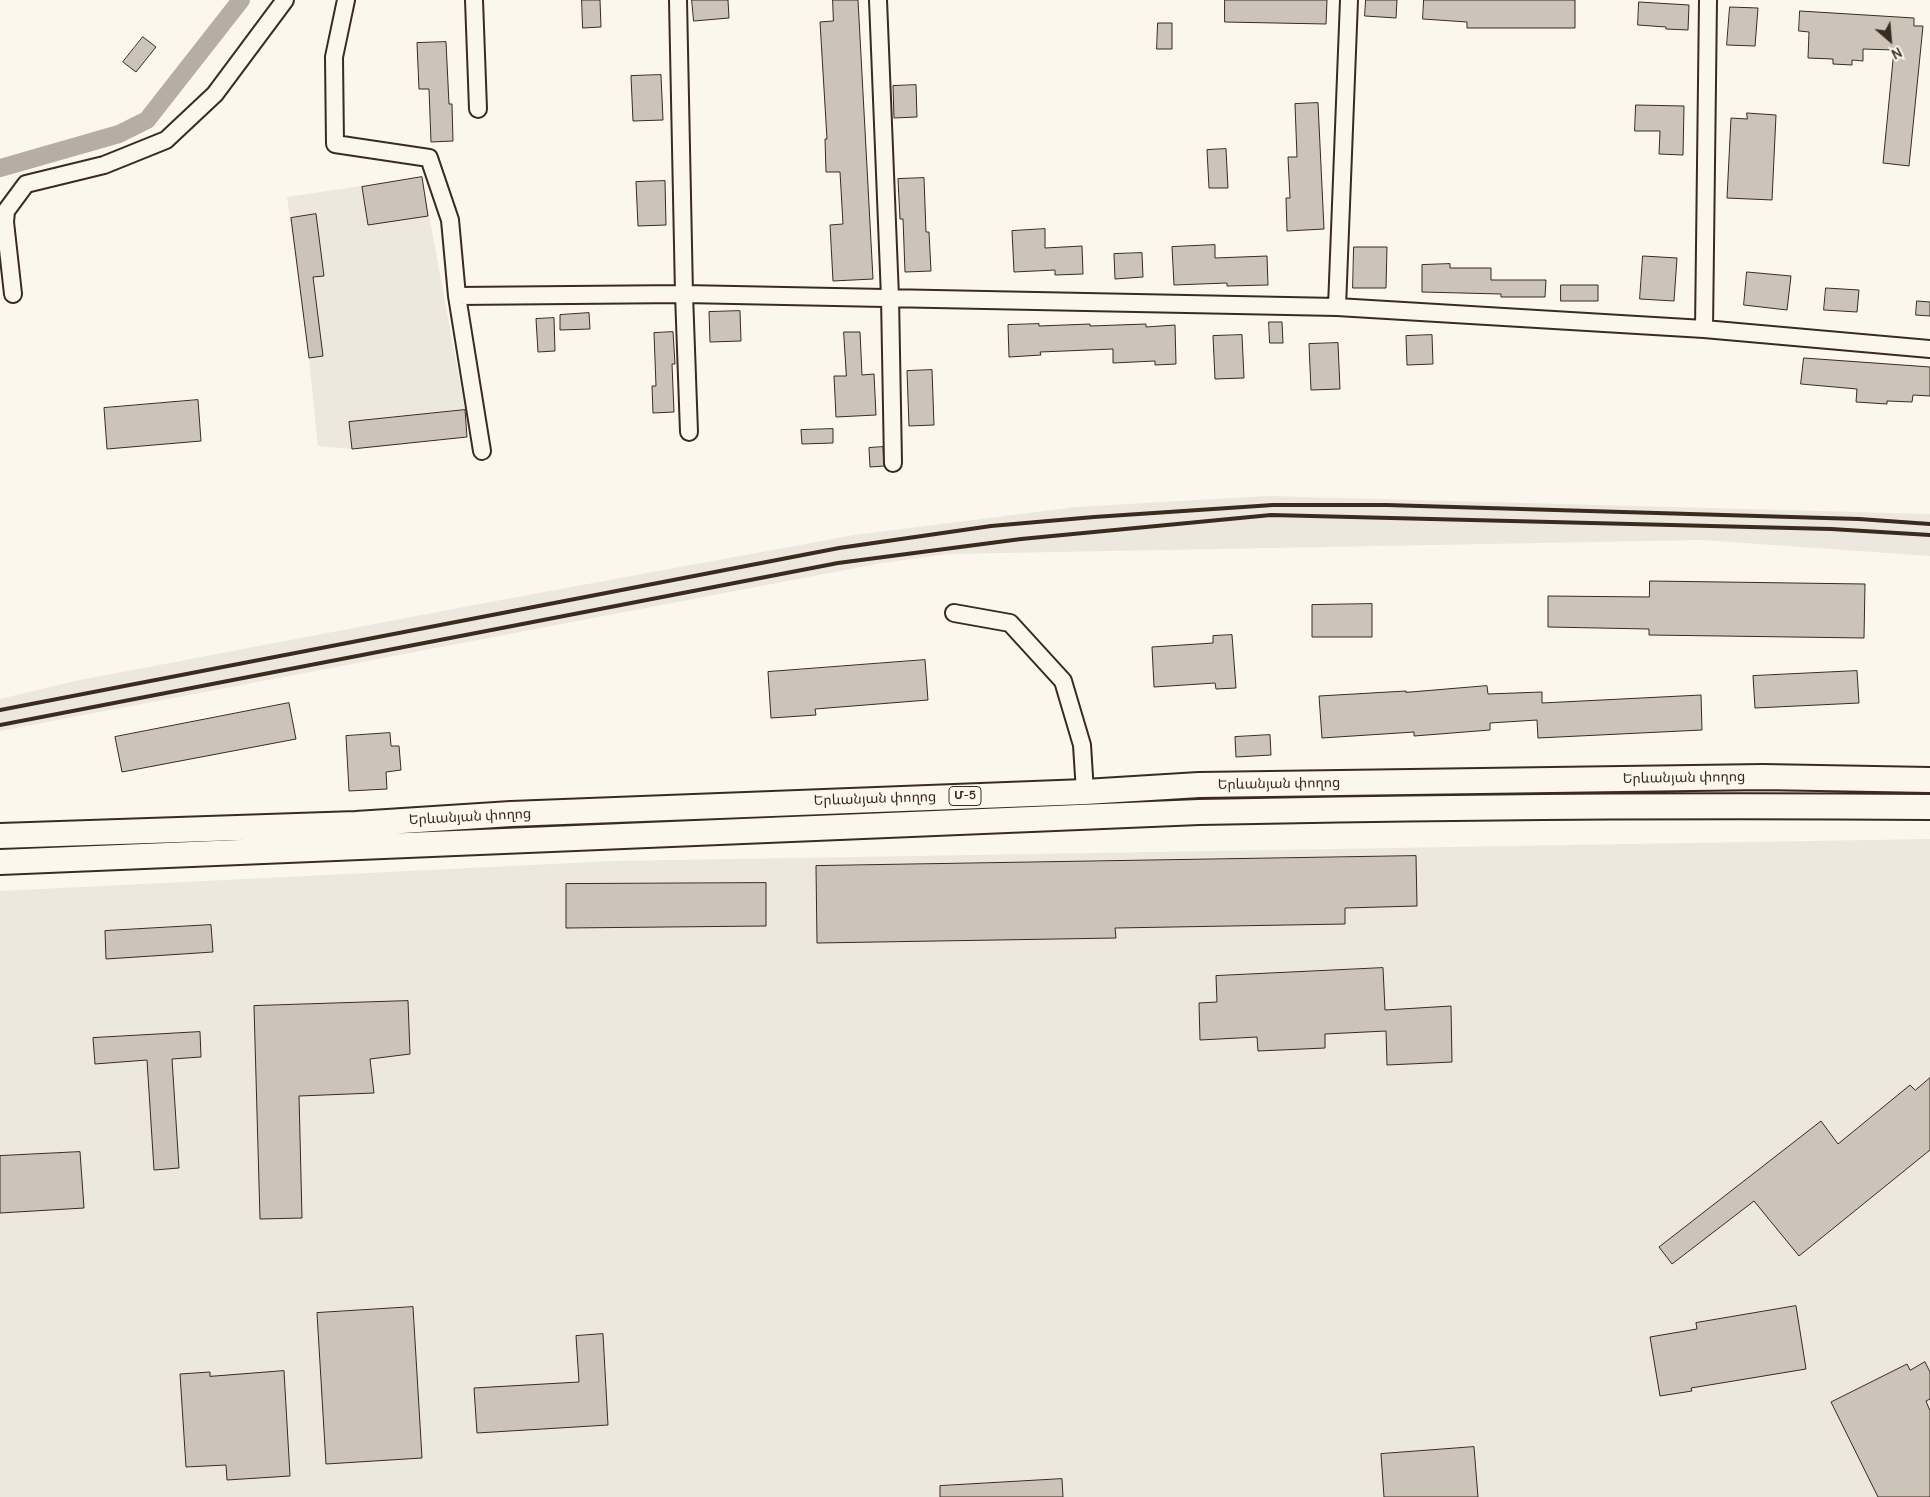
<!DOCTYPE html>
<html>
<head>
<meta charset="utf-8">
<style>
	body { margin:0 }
	#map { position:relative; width:1930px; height:1497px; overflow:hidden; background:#fbf7ec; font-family:Delius,sans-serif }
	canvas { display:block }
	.north { position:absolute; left:1865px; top:15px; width:50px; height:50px; -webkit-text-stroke:4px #fbf7ec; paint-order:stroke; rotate:153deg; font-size:14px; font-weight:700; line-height:20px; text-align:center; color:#3b2a1e }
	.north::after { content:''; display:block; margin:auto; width:18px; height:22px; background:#3b2a1e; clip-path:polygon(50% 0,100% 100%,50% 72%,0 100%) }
</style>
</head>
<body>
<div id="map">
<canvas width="1930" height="1497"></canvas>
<div class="north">N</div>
</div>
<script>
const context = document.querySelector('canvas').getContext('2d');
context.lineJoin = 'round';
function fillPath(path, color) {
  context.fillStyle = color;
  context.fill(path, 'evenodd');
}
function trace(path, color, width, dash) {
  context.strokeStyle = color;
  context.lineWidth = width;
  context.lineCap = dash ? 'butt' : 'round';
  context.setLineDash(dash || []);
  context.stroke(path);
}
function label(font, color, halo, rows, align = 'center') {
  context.font = font + ' Delius,"Noto Sans Armenian",sans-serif';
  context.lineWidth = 4;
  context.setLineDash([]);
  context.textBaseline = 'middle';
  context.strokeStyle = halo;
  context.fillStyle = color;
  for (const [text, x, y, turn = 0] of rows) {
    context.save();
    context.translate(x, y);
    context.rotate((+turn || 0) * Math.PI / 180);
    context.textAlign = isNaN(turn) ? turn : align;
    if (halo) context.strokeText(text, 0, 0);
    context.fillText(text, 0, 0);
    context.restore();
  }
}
fillPath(new Path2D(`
	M422,177L465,410L467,437L352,449L318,446L309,358L287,197Z
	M1267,496L1930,514V556L1702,540L949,554L882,563L0,731V699L75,681L490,602L854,535L1076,507Z
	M1930,839V1497H0V891L613,861Z`), '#ede8dd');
fillPath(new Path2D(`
	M1930,787V797L915,814L914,805L1233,791Z`), '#dfd9ce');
trace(new Path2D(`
	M0,168L119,134L147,120L241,0`), '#b6aea2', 18);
const building = new Path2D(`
	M582,0H600L601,27L583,28Z
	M692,0H728L729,18L694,21Z
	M833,0H858L873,279L833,281L830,225L843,224L840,172H826L825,139H827L820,22L833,21Z
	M1225,0H1327L1326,24L1225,22Z
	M1366,0H1397L1396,18L1365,16Z
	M1424,0H1575V28H1467V22L1423,19Z
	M1639,2L1689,5L1688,30L1666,29V27L1638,25Z
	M1730,7L1758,8L1755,46L1727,45Z
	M1800,11L1914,18V26H1923L1909,166L1883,163L1894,50L1863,49V61L1852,60V65L1833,64V59L1808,58L1809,32L1799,31Z
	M1158,23H1172V49H1157Z
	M143,37L156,47L136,72L123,62Z
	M446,42L449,104H452L453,141L431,142L429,89H419L417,43Z
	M661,75L663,120L633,121L631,76Z
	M916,85L917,117L894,118L893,86Z
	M1318,103L1324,229L1287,231L1286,198H1290L1288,157H1297L1295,104Z
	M1636,105L1684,106L1683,155L1659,154L1660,131H1635Z
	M1747,113L1776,115L1772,200L1727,198L1731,118L1747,119Z
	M1226,149L1228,188H1209L1207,150Z
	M422,177L428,216L368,225L362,187Z
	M924,178L926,232H929L931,271L905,272L903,219H900L898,179Z
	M665,181L666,225L638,226L636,182Z
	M316,214L324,276L313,277L323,356L309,358L291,218Z
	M1045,229V248L1082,246L1083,274L1055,275V270L1014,272L1012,231Z
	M1215,245V258L1267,256L1268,285L1227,286V283L1174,285L1172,247Z
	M1354,247H1387L1386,288H1353Z
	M1142,253L1143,277L1115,279L1114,254Z
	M1643,256L1677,258L1674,301L1640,299Z
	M1450,264V268H1491V280H1546L1545,297H1501V294L1422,292V265Z
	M1747,272L1791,276L1787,310L1744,305Z
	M1561,285H1598V301H1561Z
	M1826,288L1859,290L1857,312L1824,310Z
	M1917,301L1930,302V316L1916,315Z
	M740,311L741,341L710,342L709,312Z
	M589,313L590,329L560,330V315Z
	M554,318L555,351L538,352L536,319Z
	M1269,322H1282L1283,343H1270Z
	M1039,324V326L1090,324V326L1146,324V327L1175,325L1176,364L1155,365V361L1113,363V349L1040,352L1041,355L1009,357L1008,325Z
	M673,332L675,364H672L674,412L653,413L652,386H656L654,333Z
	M844,332H860L862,375L874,374L876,415L836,417L834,376H846Z
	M1242,335L1244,378L1215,379L1213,336Z
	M1432,335L1433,364L1407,365L1406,336Z
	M1338,343L1340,389L1311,390L1309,344Z
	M1804,358L1930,367V396L1913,395L1912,402L1887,401V404L1856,402L1857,389L1801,384Z
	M932,370L934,425L909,426L907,371Z
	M198,400L201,441L107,449L104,408Z
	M465,410L467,437L352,449L349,422Z
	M833,429V443L802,444L801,430Z
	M883,447L884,466L870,467L869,448Z
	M1650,581L1865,584L1864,638L1649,635V629L1548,627V596L1649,597Z
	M1372,604V637H1312V605Z
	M1232,635L1236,688L1216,689L1215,683L1154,687L1152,647L1213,643V636Z
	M925,660L928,700L815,709L816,715L771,718L768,672Z
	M1857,671L1859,703L1755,708L1753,676Z
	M1487,686L1488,694L1542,692V703L1701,695L1702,730L1538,738L1537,720L1490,723V730L1414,736V732L1322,738L1319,696L1406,691V692Z
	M289,703L296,739L122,772L115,737Z
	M390,733L391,746H399L401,770L386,772L387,789L349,791L346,736Z
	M1270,735L1271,755L1236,757L1235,737Z
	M1416,856L1417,906L1345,908V924L1115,928L1116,938L817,943L816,866Z
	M766,883V926L566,928V884Z
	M211,925L213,952L106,959L105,931Z
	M1383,968L1385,1010L1451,1006L1452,1062L1387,1065L1386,1031L1325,1034V1048L1258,1051L1257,1037L1200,1040L1199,1003L1217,1002L1216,976Z
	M408,1001L410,1054L370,1059L374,1093L299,1096L302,1218L260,1219L254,1006Z
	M200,1032L201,1057L172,1059L179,1168L154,1170L147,1060L95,1064L93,1038Z
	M1930,1078V1150L1799,1256L1754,1201L1672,1264L1659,1247L1821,1121L1838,1144L1910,1085L1915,1090Z
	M80,1152L84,1208L0,1213V1156Z
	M1796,1306L1806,1369L1691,1388L1692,1391L1660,1396L1650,1337L1697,1329L1696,1323Z
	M413,1307L422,1458L326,1464L317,1313Z
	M603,1334L608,1425L477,1433L474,1388L579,1382L576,1336Z
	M1925,1362L1930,1372V1399L1926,1401L1930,1411V1497H1878L1831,1402L1907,1364L1910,1370Z
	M284,1371L290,1476L227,1480L226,1465L186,1467L180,1374L210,1372V1376Z
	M1474,1447L1478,1497H1384L1381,1454Z
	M1062,1479L1063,1497H940V1486Z`);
fillPath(building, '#ccc4b9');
trace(building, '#3b2a1e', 1);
const minor = new Path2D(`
	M346,0L334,57L335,144L429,158L450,220L457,296L482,451
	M474,0L478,109
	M678,0L684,294L689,432
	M878,0L890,297L893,463
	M13,294L5,222L6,211L26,184L104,165L166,140L215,94L285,0
	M457,296L684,294L1337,307L1704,329L1930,349
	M1337,307L1349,0
	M1704,329L1708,0
	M954,613L1010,623L1063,681L1082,745L1085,792`);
const highway = new Path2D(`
	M0,836L356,824L511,814L1085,792L1199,785L1763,777L1930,780
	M0,862L1199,812C1443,807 1686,805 1930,807`);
trace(minor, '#3b2a1e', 20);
trace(highway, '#3b2a1e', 28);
trace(minor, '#fbf7ec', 16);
trace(highway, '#fbf7ec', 24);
trace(new Path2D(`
	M0,710L839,548L991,526L1094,517L1273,505H1386L1859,519L1930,524
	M0,725L838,563L1021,539L1271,515L1831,529L1930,535`), '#3b2a1e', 4);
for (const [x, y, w] of [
	[965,796,32]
]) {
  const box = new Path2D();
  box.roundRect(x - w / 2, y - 9.5, w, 19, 4);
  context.fillStyle = '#fbf7ec';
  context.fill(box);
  trace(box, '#3b2a1e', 1);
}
label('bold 12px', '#3b2a1e', null, [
	["Մ-5",965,796]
]);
label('14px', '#3b2a1e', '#fbf7ec', [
	["Երևանյան փողոց",1684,778,-1],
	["Երևանյան փողոց",1279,784,-1],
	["Երևանյան փողոց",875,799,-2],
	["Երևանյան փողոց",470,817,-3]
]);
</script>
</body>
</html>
